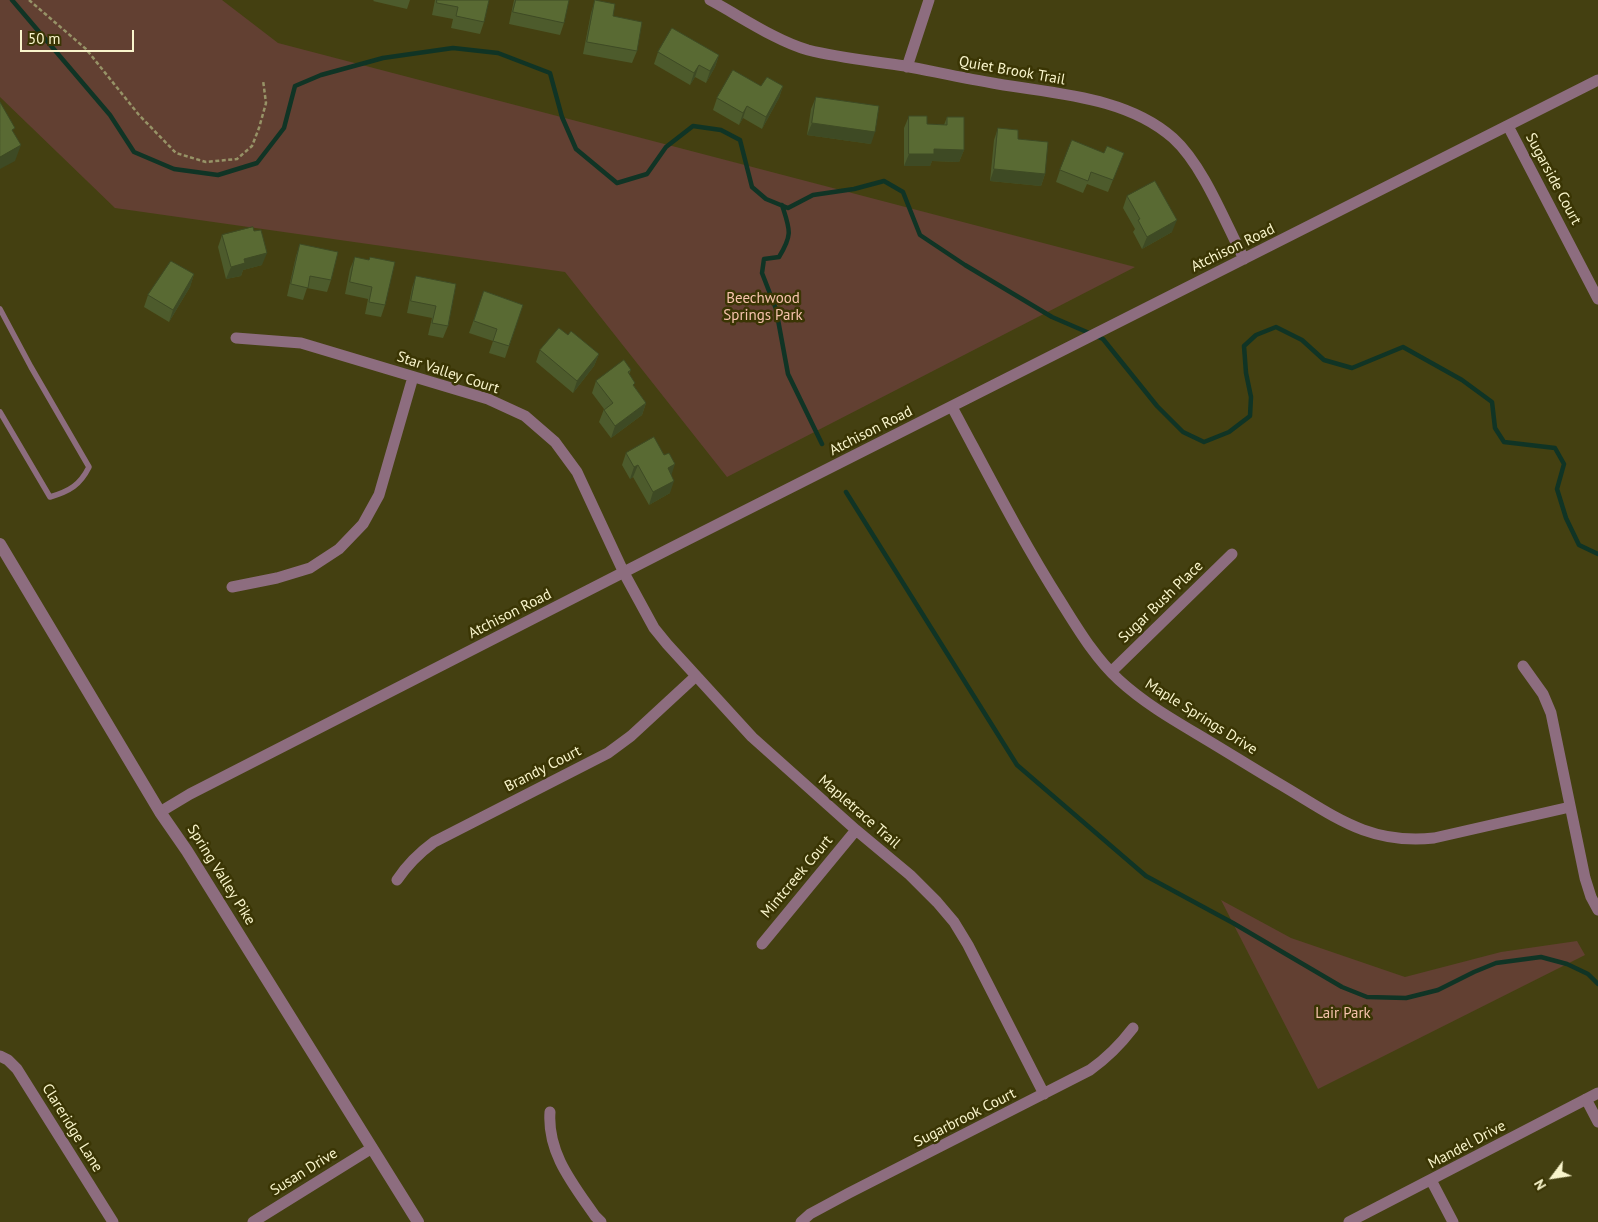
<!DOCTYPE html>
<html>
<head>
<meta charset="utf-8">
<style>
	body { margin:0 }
	#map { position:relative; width:1598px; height:1222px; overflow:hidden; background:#444011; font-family:"PT Sans",sans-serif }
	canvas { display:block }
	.north { position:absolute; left:1528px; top:1152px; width:50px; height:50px; -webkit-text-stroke:4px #3a3504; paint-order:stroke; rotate:239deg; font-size:14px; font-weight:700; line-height:20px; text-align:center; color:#f9f5cc }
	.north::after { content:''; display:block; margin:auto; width:18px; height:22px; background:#f9f5cc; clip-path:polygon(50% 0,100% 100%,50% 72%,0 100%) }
	.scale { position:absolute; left:20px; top:30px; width:114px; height:22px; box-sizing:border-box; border:2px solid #f9f5cc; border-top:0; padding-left:6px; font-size:15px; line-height:18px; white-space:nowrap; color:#f9f5cc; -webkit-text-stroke:4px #3a3504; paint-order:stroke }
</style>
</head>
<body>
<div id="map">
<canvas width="1598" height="1222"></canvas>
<div class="north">N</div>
<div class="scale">50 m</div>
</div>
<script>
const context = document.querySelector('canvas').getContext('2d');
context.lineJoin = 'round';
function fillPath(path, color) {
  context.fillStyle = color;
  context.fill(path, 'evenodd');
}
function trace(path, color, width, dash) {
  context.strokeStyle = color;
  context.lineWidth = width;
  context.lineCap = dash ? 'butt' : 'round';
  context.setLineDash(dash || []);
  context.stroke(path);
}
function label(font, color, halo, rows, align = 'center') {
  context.font = font + ' "PT Sans",sans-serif';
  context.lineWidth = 5;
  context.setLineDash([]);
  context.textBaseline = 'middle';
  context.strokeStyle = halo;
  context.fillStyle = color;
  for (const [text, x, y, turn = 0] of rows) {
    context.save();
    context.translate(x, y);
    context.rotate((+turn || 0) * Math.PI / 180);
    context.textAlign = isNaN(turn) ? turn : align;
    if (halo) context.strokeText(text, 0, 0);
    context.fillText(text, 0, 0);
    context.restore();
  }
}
fillPath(new Path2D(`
	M0,0H222L278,43L1135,267L727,477L565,272L115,208L0,97Z
	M1221,900L1291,938L1405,977L1501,952L1577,941L1585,955L1318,1089Z`), '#624032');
trace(new Path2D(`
	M12,0L110,115L134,152L174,169L218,175L257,163L284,128L295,86L321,75L383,58L453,48L498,53L550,73L562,117L576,149L617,183L647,174L666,147L693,126L721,130L740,140L752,187L766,199L788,208L813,195L854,189L884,181L903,192L920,235L965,265L1052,317L1103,339L1157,406L1183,432L1204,442L1229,432L1250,416L1251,397L1246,373L1244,346L1256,335L1276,327L1302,340L1324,360L1352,368L1403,347L1462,380L1492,402L1495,428L1504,442L1555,448L1564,464L1557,489L1566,518L1579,545L1598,554
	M782,205C790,230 793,234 779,257L764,259L762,273L776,309L788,374L822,444
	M846,492L1017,765L1146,876L1233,923L1342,987L1367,997L1406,998L1438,990L1474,972L1496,963L1541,957L1567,964L1588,974L1598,984`), '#103425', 4.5);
trace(new Path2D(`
	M29,0L86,49L139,115L176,153L206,162L237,159L252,146L259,128L266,103L263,80`), '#979367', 2.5, [4, 2.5]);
trace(new Path2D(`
	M0,309L31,367L89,467C80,485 70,491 50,497L0,412`), '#8d6d7f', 5.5);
trace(new Path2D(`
	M710,0C740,16 776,41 808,50C840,58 873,61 905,66C936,72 967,79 998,84C1057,94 1127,97 1173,138C1203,165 1225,222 1244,259
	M907,67L929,0
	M1508,126L1598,299
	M236,338L301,343L488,399L525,416L555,442L577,472L624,573L654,628L667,644L752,737L856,830L910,875L937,902L954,922L968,945L1044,1094
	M952,407C987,472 1021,539 1061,602C1078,629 1095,658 1119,680C1143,702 1170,718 1197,734C1224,750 1251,767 1278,783C1333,815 1367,845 1434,838L1570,807
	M232,587L277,578L310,568L339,549L363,524L379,495L413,377
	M1523,666L1543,694L1551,713L1585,878L1591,897L1598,910
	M1111,672L1232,554
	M160,812L190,794L671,548L1598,80
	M397,880C407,865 419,853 434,842L608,753L631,736L696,676
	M762,944L856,830
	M0,1056L8,1060L17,1069L113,1222
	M1586,1099L1598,1122
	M550,1112C547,1153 573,1184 595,1216L601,1222
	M1431,1180L1453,1222
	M253,1222L372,1148
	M801,1222L810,1214L849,1193L1090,1070C1107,1058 1120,1045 1133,1028
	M1349,1222L1598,1093`), '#8d6d7f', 11);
trace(new Path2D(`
	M0,544L160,812L187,851L418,1222`), '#8d6d7f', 12);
fillPath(new Path2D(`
	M374,0H410L407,9L373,1Z
	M435,0H489L484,22L480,34L451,28L453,19L432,15Z
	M514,0H569L564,23L560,35L509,24Z
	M595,0L613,16L637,51L632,63L583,54L591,13Z
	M658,52L719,55L715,67L706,83L695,77L690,85L654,64Z
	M761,86H783L779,98L762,129L743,118L739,125L713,110L717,98Z
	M816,97L871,144L807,135L811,109Z
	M909,116L927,124L944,125L947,117L964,150L959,162L932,161L930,166H904V128Z
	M998,128L1018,139L1045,174L1041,186L990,181L994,140Z
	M1104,153H1124L1108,192L1087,184L1083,193L1056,182L1060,170Z
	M1127,196L1172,232L1142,249L1133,232L1135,229L1123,208Z
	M222,235L262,265L243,270L241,276L226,279L218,247Z
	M300,244L331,280L327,292L307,288L303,300L287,296L296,256Z
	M355,257L385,305L381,317L365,314L368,299L345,294L350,269Z
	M194,274L190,287L169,322L144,307L148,295Z
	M416,276L456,284L448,326L443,338L428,335L432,318L407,313L412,288Z
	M484,291L523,305L505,358L489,353L493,341L469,333Z
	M568,335L599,354L594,366L573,393L536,362L540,350Z
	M631,370L629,374L634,386L646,403L642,415L611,438L599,422L604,409L592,393L596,381Z
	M626,453L671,475L670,493L649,505L633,477L630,479L622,465Z`), '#4d5b2c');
fillPath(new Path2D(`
	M719,55L715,67L706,83L710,71Z
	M699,65L695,77L690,85L694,73Z
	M783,86L779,98L762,129L766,117Z
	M747,106L743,118L739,125L743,113Z
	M812,123L875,132L871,144L807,135Z
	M21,145L15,161L0,169V157Z
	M934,149L964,150L959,162L932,161L930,166H904L909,154Z
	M994,169L1045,174L1041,186L990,181Z
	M1177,220L1172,232L1142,249L1147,237Z
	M267,253L262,265L243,270L241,276L226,279L231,267L244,259Z
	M194,274L190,287L169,322L173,310Z
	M599,354L594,366L573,393L577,381Z
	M646,403L642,415L611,438L615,426Z
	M675,464L671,476L668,468Z
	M638,465L633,477L630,479L634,467Z
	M674,481L670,493L649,505L653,492Z`), '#3e4a24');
const building = new Path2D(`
	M437,0H489L484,22L456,16L458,7L437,3Z
	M516,0H569L564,23L513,12Z
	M595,0L615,4L613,16L642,22L637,51L587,42Z
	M672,28L719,55L710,71L699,65L694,73L658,52Z
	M733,70L761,86L767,77L783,86L766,117L747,106L743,113L717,98Z
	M816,97L879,106L875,132L812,123Z
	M0,102L15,128L12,130L21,145L0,157Z
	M909,116H927V124L947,125V117H964V150L934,149V154H909Z
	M998,128L1018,130V139L1048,142L1045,174L994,169Z
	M1072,140L1104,153L1107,146L1124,153L1113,180L1091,172L1088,181L1060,170Z
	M1155,181L1177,220L1147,237L1138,220L1140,219L1127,196Z
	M253,227L254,231L261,230L267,253L244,259L245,263L231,267L222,235Z
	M300,244L338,252L331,280L310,276L308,288L291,284Z
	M355,257L369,260L370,257L395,262L385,305L369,302L372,287L350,282Z
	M171,261L194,274L173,310L148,295Z
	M416,276L456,284L448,326L432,323L436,306L411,301Z
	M484,291L523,305L509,346L493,341L497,329L474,321Z
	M559,328L568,335L571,331L599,354L577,381L540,350Z
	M624,360L631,370L628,372L635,383L633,385L646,403L615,426L604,410L613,403L596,381Z
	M654,437L664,455L669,453L675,464L668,468L674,481L653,492L638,465L634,467L626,453Z`);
fillPath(building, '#596a33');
trace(building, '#3e4a24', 1);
label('15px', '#f9f5cc', '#3a3504', [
	["Quiet Brook Trail",1012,71,10],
	["Sugarside Court",1553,179,62],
	["Atchison Road",1233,248,-26],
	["Star Valley Court",448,373,18],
	["Atchison Road",871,431,-27],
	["Sugar Bush Place",1161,602,-44],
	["Atchison Road",510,614,-27],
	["Maple Springs Drive",1201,717,32],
	["Brandy Court",543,769,-27],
	["Mapletrace Trail",859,812,41],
	["Spring Valley Pike",221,875,58],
	["Mintcreek Court",797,877,-50],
	["Sugarbrook Court",965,1118,-27],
	["Clareridge Lane",72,1128,58],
	["Mandel Drive",1467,1145,-28],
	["Susan Drive",304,1172,-32]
]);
label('15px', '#f7c3ad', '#3a3504', [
	["Beechwood",763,299],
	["Springs Park",763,316],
	["Lair Park",1343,1014]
]);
</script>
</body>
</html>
